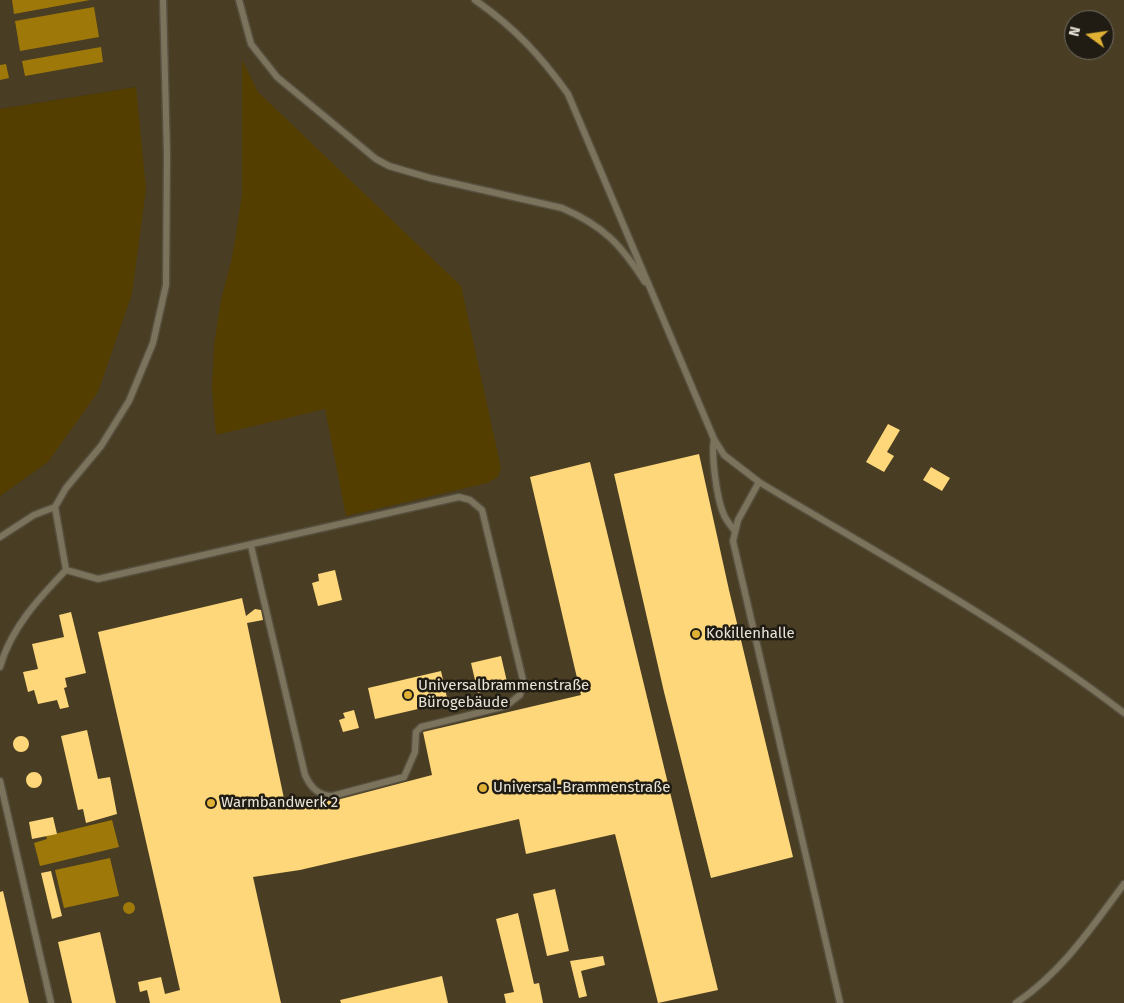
<!DOCTYPE html>
<html>
<head>
<meta charset="utf-8">
<style>
	body { margin:0 }
	#map { position:relative; width:1124px; height:1003px; overflow:hidden; background:#3d3421; font-family:"Fira Sans",sans-serif }
	canvas { display:block }
	.north { position:absolute; left:1064px; top:10px; width:50px; height:50px; box-sizing:border-box; background:#201c14; border:1px solid #706c62; border-radius:50%; rotate:284deg; font-size:14px; font-weight:700; line-height:20px; text-align:center; color:#e9e4d8 }
	.north::after { content:''; display:block; margin:auto; width:18px; height:22px; background:#dfb034; clip-path:polygon(50% 0,100% 100%,50% 72%,0 100%) }
</style>
</head>
<body>
<div id="map">
<canvas width="1124" height="1003"></canvas>
<div class="north">N</div>
</div>
<script>
const context = document.querySelector('canvas').getContext('2d');
context.lineJoin = 'round';
function fillPath(path, color) {
  context.fillStyle = color;
  context.fill(path, 'evenodd');
}
function trace(path, color, width, dash) {
  context.strokeStyle = color;
  context.lineWidth = width;
  context.lineCap = dash ? 'butt' : 'round';
  context.setLineDash(dash || []);
  context.stroke(path);
}
function label(font, color, halo, rows, align = 'center') {
  context.font = font + ' "Fira Sans",sans-serif';
  context.lineWidth = 5;
  context.setLineDash([]);
  context.textBaseline = 'middle';
  context.strokeStyle = halo;
  context.fillStyle = color;
  for (const [text, x, y, turn = 0] of rows) {
    context.save();
    context.translate(x, y);
    context.rotate((+turn || 0) * Math.PI / 180);
    context.textAlign = isNaN(turn) ? turn : align;
    if (halo) context.strokeText(text, 0, 0);
    context.fillText(text, 0, 0);
    context.restore();
  }
}
fillPath(new Path2D(`
	M0,0H1124V1003H0V496L48,462L136,87L0,109ZM1074,20H1104V50H1074Z`), '#493d23');
fillPath(new Path2D(`
	M242,60L258,92L461,286L501,468L498,477L487,483L346,516L325,409L216,435L212,389L214,345L221,300L232,258L242,195Z
	M136,87L146,189L132,294L98,392L48,462L0,496V109Z`), '#533e00');
fillPath(new Path2D(`
	M12,0H90L14,14Z
	M94,7L99,37L20,51L15,21Z
	M101,47L103,62L25,76L22,61Z
	M6,64L9,78L0,80V65Z
	M112,820L119,847L40,866L34,843L47,839L46,836Z
	M110,858L119,896L64,908L55,870Z
	M123 908a6 6 0 1 1 12 0a6 6 0 1 1-12 0Z`), '#9e7909');
fillPath(new Path2D(`
	M888,424L900,430L887,452L894,456L884,472L866,462Z
	M699,454L729,590L793,857L711,878L664,692L614,474Z
	M590,462L718,990L658,1003L615,834L526,854L519,819L300,870L253,877L281,1003H150L147,990L140,992L138,982L161,977L165,994L180,990L98,632L242,598L246,616L255,609L261,610L263,620L247,623L286,808L324,800L333,801L432,775L423,732L581,695L530,477Z
	M931,467L950,478L942,491L923,480Z
	M335,570L342,600L318,606L312,583L319,581L318,574Z
	M71,612L86,673L65,678L67,687L64,688L69,707L60,709L57,700L38,704L34,690L28,692L23,672L38,669L32,644L64,637L59,615Z
	M501,656L508,686L478,693L471,663Z
	M441,671L448,702L375,719L368,688Z
	M354,710L359,728L343,732L339,720L345,718L343,713Z
	M87,730L98,779L110,777L117,814L86,823L83,809L78,810L61,736Z
	M13 744a8 8 0 1 1 16 0a8 8 0 1 1-16 0Z
	M26 780a8 8 0 1 1 16 0a8 8 0 1 1-16 0Z
	M53,817L57,834L32,839L29,822Z
	M51,871L62,916L52,919L41,873Z
	M555,889L569,951L547,956L533,894Z
	M3,891L29,1003H0V892Z
	M518,913L534,984L539,983L543,1003H506L504,994L514,992L496,919Z
	M100,932L116,1003H72L58,942Z
	M603,956L605,965L581,971L587,996L579,998L570,961Z
	M442,976L448,1003H341L340,1000Z`), '#fdd77a');
const lane = new Path2D(`
	M239,0L251,44L277,77L376,159L389,166L430,178L562,208C604,226 621,245 645,282
	M475,0C514,27 541,56 568,94L714,439L724,455L759,482C882,556 1010,625 1124,713
	M714,439C711,456 717,502 725,517C727,521 731,526 734,530
	M759,482L738,520L733,541L840,1003
	M0,537L34,515L55,507
	M66,570L98,579L459,497L470,500L482,510L523,680L520,695L506,706L421,727L416,732L415,752L404,777L332,796C318,795 311,788 305,775L251,546
	M0,667C11,628 39,598 66,570L55,507L66,488L101,446L129,401L153,343L166,285L167,154L163,0
	M0,781L51,1003
	M1016,1003C1063,971 1091,928 1124,884`);
trace(lane, '#57503f', 9);
trace(lane, '#7c735d', 6);
for (const [x, y, r, color] of [
	[696,634,5,"#dfb034"],
	[408,695,5,"#dfb034"],
	[483,788,5,"#dfb034"],
	[211,803,5,"#dfb034"]
]) {
  const dot = new Path2D();
  dot.arc(x, y, r, 0, 2 * Math.PI);
  context.fillStyle = color;
  context.fill(dot);
  trace(dot, '#201c14', 2);
}
label('15px', '#e9e4d8', '#201c14', [
	["Kokillenhalle",706,634],
	["Universalbrammenstraße",418,686],
	["Bürogebäude",418,703],
	["Universal-Brammenstraße",493,788],
	["Warmbandwerk 2",221,803]
], 'left');
</script>
</body>
</html>
